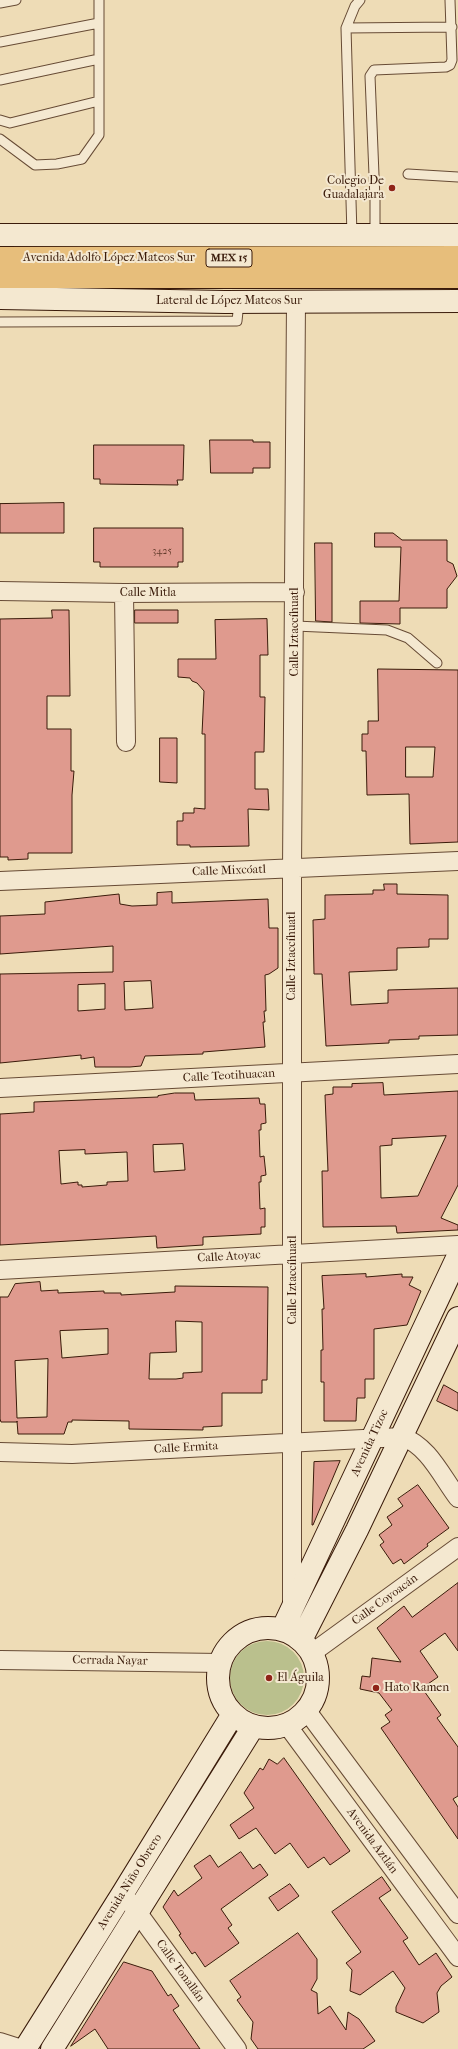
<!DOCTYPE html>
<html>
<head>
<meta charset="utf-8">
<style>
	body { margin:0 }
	canvas { display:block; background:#eedcb6 }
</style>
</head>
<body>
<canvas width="458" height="2049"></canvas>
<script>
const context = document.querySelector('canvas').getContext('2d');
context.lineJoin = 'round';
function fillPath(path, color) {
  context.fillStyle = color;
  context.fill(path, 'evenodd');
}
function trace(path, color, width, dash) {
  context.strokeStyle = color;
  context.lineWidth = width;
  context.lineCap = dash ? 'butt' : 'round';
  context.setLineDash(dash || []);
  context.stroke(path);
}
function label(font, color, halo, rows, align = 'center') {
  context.font = font + ' "IM FELL French Canon",serif';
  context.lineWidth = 4;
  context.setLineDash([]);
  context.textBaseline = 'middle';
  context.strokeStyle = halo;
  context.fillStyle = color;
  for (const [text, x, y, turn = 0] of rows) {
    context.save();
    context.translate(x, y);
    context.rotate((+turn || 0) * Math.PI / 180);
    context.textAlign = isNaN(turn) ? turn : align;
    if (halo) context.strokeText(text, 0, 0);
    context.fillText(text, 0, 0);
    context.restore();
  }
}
fillPath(new Path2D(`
	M230 1678a37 37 0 1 1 74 0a37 37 0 1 1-74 0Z`), '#bac08d');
const building = new Path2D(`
	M210,440H253V442H270V468H253V473H211Z
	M94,445H184L183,480H177L178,485L100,484V479H94Z
	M64,503V533H0V504Z
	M94,528H183V562H178V567H100V562H94Z
	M375,533H393L402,540H447V561L453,564L457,576L447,589V608H400V624L360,623V601H399L401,547H375Z
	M315,543H332V622L316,621Z
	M52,610H69L70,696H47V729H71V771H74L72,795V853H28V859L8,860V857H0V619L52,618Z
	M135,610H178V623H135Z
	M267,619L268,655H260V697H265L264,752H255V789H268L269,810L248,809L249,846L190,847V845H177V821H183V813H194V808L205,809V734H202L204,691L197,683L192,681L190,678L178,677V659H216L215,620Z
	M378,669L458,670V842L410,844L409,794L367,795L366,751H362V734H368V721H378ZM406,747H435L433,777H406Z
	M160,738H177V783L160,782Z
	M384,884H397V894L448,895V939H429V947L397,948V970L349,972L351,1005L388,1003V990L458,988V1035L419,1036V1039L389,1040V1043L326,1046L322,974H314L313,920L325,919V895L373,894V890H384Z
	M172,892V903L268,899L269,928H278V968L269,974L265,975L266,1011H264L265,1022H263L265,1047L203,1052V1054L145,1056L141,1066L130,1067H95L94,1057L81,1059V1055L0,1063V974L113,972V946L0,954V916L45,914V902L119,894L120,904L132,906L157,905V893ZM151,981L153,1008L125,1010L124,982ZM105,984V1009L78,1011V985Z
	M383,1083L384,1095L458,1091V1185L441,1218L458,1225V1230L397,1233L396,1226L323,1227L322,1171H328L325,1095L333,1094V1087H352V1084ZM446,1136L418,1196L381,1198L380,1146L392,1145V1139Z
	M175,1093H194L195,1100L259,1098L260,1104H265L266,1123L261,1124V1130H259L260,1157L264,1156L266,1175L261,1176V1182H259L260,1209L265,1208V1227H261V1234L203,1237V1245L157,1248L156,1236L0,1245V1114L34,1112V1102L158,1097V1096ZM183,1144L185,1170L154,1172L153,1145ZM85,1150V1154L127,1152L128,1181L107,1182V1185L82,1187V1185H78V1182L61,1184L59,1151Z
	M366,1274V1277L402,1274V1277H413L409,1285L421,1291L407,1325L374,1329V1379H365V1398H357L356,1421H324V1382H321V1350H323L322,1309H324L322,1276Z
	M40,1282L41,1291L58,1290V1293L104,1291V1293H121V1295L175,1292V1286L268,1287L267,1380H262V1393H222V1426L203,1427V1430L129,1429V1421L72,1420V1422H68L64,1434H18L17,1421V1422H1L0,1419V1297H8L15,1284ZM176,1321L202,1322V1372L183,1373V1378L176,1379H149L150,1353L176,1352ZM108,1329V1354L62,1358L60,1331ZM48,1359L47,1417L17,1418L15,1361Z
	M444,1385L458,1393V1411L437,1401Z
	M340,1461L313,1525H312L314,1462Z
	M418,1485L449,1528L427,1544L428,1546L404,1564L401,1559L393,1564L380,1545L384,1542L379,1535L392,1525L387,1517L403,1506L398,1499Z
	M458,1583V1651L445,1633L420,1651L438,1677L422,1688L441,1715L437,1718L458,1747V1796L453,1799L458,1807V1839L381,1728L390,1722L385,1715L392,1710L379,1693L360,1689L362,1676L370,1677L372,1658L401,1662L377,1628L404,1606L412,1617Z
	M284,1758L350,1851L330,1865L324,1857L308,1868L290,1843L275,1854L256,1828L239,1839L230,1825L254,1808L244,1793L260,1768L263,1770L269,1759L277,1764Z
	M241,1852L253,1869L260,1864L268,1875L221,1909L232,1925L228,1928L239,1943L205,1967L195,1952L192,1954L179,1935L181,1934L163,1907L174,1890L178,1896L202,1878L194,1866L210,1855L218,1867Z
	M382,1877L391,1890L379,1898L408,1938L403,1941L419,1965L436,1953L452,1977L441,1986L437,1993L439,2012L423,2023L396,2012V2007L405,1988L393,1971L360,1995L350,1991L352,1970L346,1963L361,1952L332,1912Z
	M290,1884L299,1896L278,1911L269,1898Z
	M298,1933L317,1959V1979L311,1990L317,1993L318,2014L330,2006L346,2030L348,2012L359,2019L375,2041L363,2049H258L251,2039L253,2022L237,2000L241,1997L230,1981Z
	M124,1962L152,1971L168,1996L171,1994L179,2006L173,2010L200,2049H108L95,2029L71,2046Z`);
fillPath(building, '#df9a8e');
trace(building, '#3a1b0a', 1);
const lane = new Path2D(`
	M0,3L16,0
	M346,28L452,27
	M0,42L99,23
	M0,80L99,59
	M0,120L10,123L99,101
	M0,139L35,165L57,164L82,159L99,135V0
	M408,174L458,177
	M352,235L346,28L355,6L360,0
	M375,235V200L370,76L374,70L446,67L450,65L452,60L450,0
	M0,322L237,321L239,302
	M295,626L387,630L408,638L437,663`);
const street = new Path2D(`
	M0,591L124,593L295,592
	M124,593L126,742
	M0,881L458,861
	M0,1088L458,1064
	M0,1270L458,1245
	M0,1452L72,1454L402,1437C428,1445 442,1477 458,1498
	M292,1606V869L296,301
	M312,1653L458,1547
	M0,1660L221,1663
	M307,1711L458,1914
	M287,1725L458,1957
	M130,1902L237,2049
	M0,2042L22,2049`);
const secondary = new Path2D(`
	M0,235H458
	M0,298L225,302L458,301
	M218 1678a50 50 0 1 1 100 0a50 50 0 1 1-100 0Z
	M282,1630L458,1256
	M301,1640L357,1530L458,1318
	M25,2049L123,1893L233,1714
	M52,2049L253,1727`);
const primary = new Path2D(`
	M0,258L458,257
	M0,277H458`);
trace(lane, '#674b35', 11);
trace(street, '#674b35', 20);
trace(secondary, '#3a1b0a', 24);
trace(primary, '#3a1b0a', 24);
trace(lane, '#f4e8d0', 9);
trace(street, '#f4e8d0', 18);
trace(secondary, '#f4e8d0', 22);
trace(primary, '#e7be7b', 22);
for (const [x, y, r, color] of [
	[392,188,4,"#8f2418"],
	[269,1678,4,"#8f2418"],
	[376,1688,4,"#8f2418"]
]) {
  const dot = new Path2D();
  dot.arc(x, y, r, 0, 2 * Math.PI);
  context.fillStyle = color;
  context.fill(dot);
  trace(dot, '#f4e8d0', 1.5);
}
label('10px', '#633b2b', null, [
	["3425",162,552]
]);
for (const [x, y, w] of [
	[229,258,46]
]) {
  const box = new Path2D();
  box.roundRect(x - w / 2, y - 9, w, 18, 3);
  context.fillStyle = '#f4e8d0';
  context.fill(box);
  trace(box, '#3a1b0a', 1);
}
label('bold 11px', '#3a1b0a', null, [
	["MEX 15",229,258]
]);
label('12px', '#3a1b0a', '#f4e8d0', [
	["Colegio De",384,181,"right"],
	["Guadalajara",384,195,"right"],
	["El Águila",277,1678],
	["Hato Ramen",384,1688]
], 'left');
label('12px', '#3a1b0a', '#f4e8d0', [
	["Avenida Adolfo López Mateos Sur",109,258],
	["Lateral de López Mateos Sur",229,301],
	["Calle Mitla",148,593],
	["Calle Iztaccíhuatl",295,632,-90],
	["Calle Mixcóatl",229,871,-2],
	["Calle Iztaccíhuatl",292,956,-90],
	["Calle Teotihuacan",229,1076,-3],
	["Calle Atoyac",229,1257,-3],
	["Calle Iztaccíhuatl",293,1280,-90],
	["Avenida Tizoc",370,1443,-65],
	["Calle Ermita",186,1448,-3],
	["Calle Coyoacán",385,1600,-36],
	["Cerrada Nayar",110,1661,1],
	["Avenida Aztlán",372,1841,54],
	["Avenida Niño Obrero",130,1882,-58],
	["Calle Tonallán",180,1971,54]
]);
</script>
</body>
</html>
